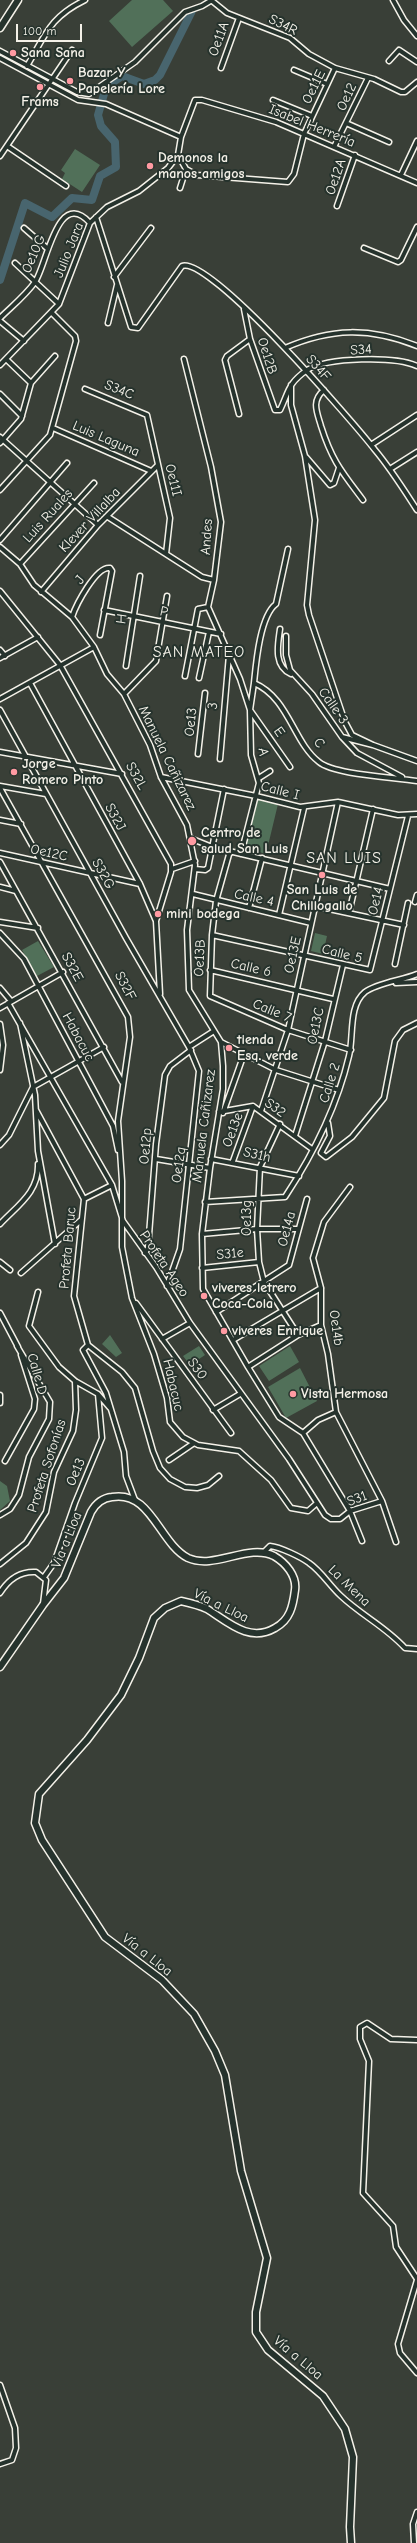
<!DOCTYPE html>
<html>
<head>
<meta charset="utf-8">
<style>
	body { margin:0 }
	#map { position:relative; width:417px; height:2543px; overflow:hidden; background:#393f37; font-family:"Comic Neue",sans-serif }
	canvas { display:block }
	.scale { position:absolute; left:16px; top:24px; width:66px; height:18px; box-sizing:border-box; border:2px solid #f4f1e8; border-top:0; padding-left:5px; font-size:12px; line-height:14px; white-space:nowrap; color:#f4f1e8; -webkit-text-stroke:3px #26332d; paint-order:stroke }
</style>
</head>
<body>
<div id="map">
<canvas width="417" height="2543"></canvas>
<div class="scale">100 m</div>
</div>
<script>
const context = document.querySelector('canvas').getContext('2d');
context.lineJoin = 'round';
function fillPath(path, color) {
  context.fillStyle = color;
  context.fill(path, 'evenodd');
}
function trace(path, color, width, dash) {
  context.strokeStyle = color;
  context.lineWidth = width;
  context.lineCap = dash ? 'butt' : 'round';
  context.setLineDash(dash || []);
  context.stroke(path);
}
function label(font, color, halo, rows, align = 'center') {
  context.font = font + ' "Comic Neue",sans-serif';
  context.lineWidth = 4;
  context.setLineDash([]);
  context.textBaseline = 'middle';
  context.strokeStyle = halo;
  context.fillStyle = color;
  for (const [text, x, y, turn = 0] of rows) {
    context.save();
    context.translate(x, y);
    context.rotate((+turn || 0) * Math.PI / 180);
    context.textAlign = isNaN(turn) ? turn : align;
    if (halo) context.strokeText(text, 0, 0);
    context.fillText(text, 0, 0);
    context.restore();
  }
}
fillPath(new Path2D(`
	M132,0H163L173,11L132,47L109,21Z
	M75,149L100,165L82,192L62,179L65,173L61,170Z
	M255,799L278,804L266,854L245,848Z
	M315,933L327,936L323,954L311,951Z
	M38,941L54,967L37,976L22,950Z
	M110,1335L122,1353L116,1357L102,1344Z
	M199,1346L205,1355L190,1365L183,1356Z
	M290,1346L299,1362L269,1381L259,1366Z
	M300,1368L317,1401L286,1418L268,1387Z
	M0,1481L7,1486L10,1501L0,1510Z`), '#517059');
trace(new Path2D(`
	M0,280L25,203L52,217L72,198L92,200L100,176L116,167L115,142L101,126L98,115L106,87L122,76L144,84L155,80L160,75L192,11`), '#48656e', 8);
const street = new Path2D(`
	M211,0L227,13L290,38L309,54L335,68L374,79L401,92H405L417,82
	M393,0L404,20L417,36
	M0,51L77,92L89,94L135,62L185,12L202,6L212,0
	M0,58L78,100L106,104L181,137
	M389,61L399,50L417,62
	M27,66C46,34 50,17 85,0
	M221,68L239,18
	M294,70L327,84
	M273,100L312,116
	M346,123L389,142
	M7,146L66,186
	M334,147L368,78
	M178,155L186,169L197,175L288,182L294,174L304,134L335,68
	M0,156L72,50
	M401,175L417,141
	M180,188L186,169
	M337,206L355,155
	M96,217L131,327L138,328L182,266C209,255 354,423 375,450C391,469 404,490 417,510
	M24,228L48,249
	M364,248L398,262L401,260L417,227
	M15,263L59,304
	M114,277L151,228
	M244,309L250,339L275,410H280C289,392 287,384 307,370C328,357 395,356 417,366
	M0,318C11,307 26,295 35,282C47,265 57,187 90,223
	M0,321L24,341
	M108,323L117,285
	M285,348C331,328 369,327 417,346
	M6,359L31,383
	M184,359L211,467L221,522L214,580L208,607L240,679L250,710L290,767
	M0,365L59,304L90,223L107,207L139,191L168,168L178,155L181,137L195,100H202L276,122L417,183
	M291,385V405L305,456L315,520L307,605L309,615L345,722L352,735L373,745
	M85,389L147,415L170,518L166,554
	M324,390C311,401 317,412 321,426C332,461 342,472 363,500
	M0,394L22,416
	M239,414L225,360L227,356L250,339
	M53,428L151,471
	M0,437L98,525
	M0,443L21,419L31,383L55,356
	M371,445L417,415
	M306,457L330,485L334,483L339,468
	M390,469L417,452
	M0,490L50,435L76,341L75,336L52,313
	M108,517L202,577L214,580
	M0,540L67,463
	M0,547L20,564L34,585L72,617L94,647L107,674L124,694L150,745L161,777L187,825L195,865L187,930L189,990L221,1042L223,1066V1089L210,1168L202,1234L203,1289L248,1367L279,1417L303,1433L350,1511L362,1541
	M20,564L94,483
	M0,591L60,665L171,864V872L156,921L160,994
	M41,592L98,525L158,465
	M104,610L221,634
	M72,617C76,605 96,566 110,568L112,571L100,635
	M280,629C278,644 273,666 291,674
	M286,636V655L290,670L312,694L342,737L373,745L417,761
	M0,650L5,656
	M0,658L38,637
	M126,666L140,576
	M185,676L198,609L208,607
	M199,678L209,632
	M30,683L140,884L156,921
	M254,683C256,663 260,616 276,604L288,549
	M124,694L156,661L167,596
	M0,699L94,647
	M0,710L126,938L189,1047L199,1071L180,1249L167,1286
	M342,737L357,753L402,777
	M0,752L122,774
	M198,754L205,693
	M220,759L229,655
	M161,777L256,796L300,807L338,802L398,815L417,814
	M259,778L270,771
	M0,786L46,794
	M0,788L128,1017L130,1037L118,1121L122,1181V1247L132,1298L154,1354L167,1398L170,1422L183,1437L198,1445L239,1451L271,1480L291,1508L308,1511L317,1503
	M0,820L21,824
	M190,838L212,847L390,889
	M230,851L216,901L212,935L210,996L288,1030L351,1050
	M0,853L140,884
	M241,854L259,783L251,755L250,710L254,683C289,698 293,742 319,762C335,775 394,777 417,781
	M0,862L122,1082
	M172,869L195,861
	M195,869L205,870L208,868L224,789
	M0,887L16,891
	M193,894L311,923
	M415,902L417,895
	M315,906L404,925
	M249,908L262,858
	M349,913L373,809
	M279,915L304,808
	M0,922L38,928
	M0,933L24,959L113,1126L118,1150
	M212,935L370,970L408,816
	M395,964L408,903
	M210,970L333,999
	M396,983L417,982
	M0,988L11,1001
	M8,1003L112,1185L123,1221L156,1267L190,1323L289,1459L325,1515L331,1519H340L350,1511L382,1501
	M0,1008L63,972
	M20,1023L35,1095L38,1151L55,1244
	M0,1024L3,1045L0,1070
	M221,1042L276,1070L339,1090
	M189,1047L214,1031
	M36,1110L84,1199L74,1296L88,1345L122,1372L135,1388L153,1451L160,1468L170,1479L185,1487L197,1488L208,1485L219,1476
	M261,1111L288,1030L338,802
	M219,1112L253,1106L312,1149
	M223,1113L244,1054
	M328,1123L330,1136L321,1153L326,1157L352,1137L384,1098L395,1041L403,1030L417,1023
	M280,1124L260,1167L257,1229L259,1262L264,1282L298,1335
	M295,1136L325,1041L343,965
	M0,1145L9,1135L33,1087L104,1047
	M156,1159L210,1168
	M211,1159L299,1176
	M233,1161L253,1106
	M350,1187L324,1222L313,1258L321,1288V1325L328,1354L336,1412L382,1501L396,1542
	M84,1199L112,1185
	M205,1202L285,1197C314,1153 337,1107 349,1056C354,1036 348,1006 365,992C377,983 403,980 417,974
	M0,1224C18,1205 39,1192 38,1164
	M202,1234L257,1229H298
	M145,1253L148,1248L156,1144L165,1075L170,1066L191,1050
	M0,1262L10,1270
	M202,1268L259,1262
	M21,1273L81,1220
	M38,1292L29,1326L59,1367L75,1381L98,1394L110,1408
	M136,1303L231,1433
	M216,1312L289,1265L307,1199
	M0,1313L18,1347
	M162,1339L190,1323
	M233,1340L321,1288
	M88,1345L83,1350L106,1393L124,1452L126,1476L135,1500
	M248,1367L298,1335L321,1325
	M0,1395V1403
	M213,1410L240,1394
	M303,1433L318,1420L336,1412
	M169,1460L194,1443
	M5,1461L34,1409L35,1399L21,1355
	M0,1515L10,1509L19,1495L29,1457L49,1419L50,1402L17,1346
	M264,1552L270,1546C280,1547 301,1557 309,1563C321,1571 330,1586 341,1596C361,1615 386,1627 405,1648L417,1649
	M0,1564L26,1543L46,1512L54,1472L73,1431L76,1410L75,1381
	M44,1577L54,1563L75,1503L102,1438L98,1394
	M0,1593C8,1580 20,1571 36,1572L46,1580L43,1604
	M417,2040L391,2039L367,2023L360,2027V2039L369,2061L363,2193L393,2226L396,2247L417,2279
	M417,2280L398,2344L400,2353L417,2373
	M0,2385L15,2428L16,2448L12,2460L0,2464
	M414,2543L413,2524L417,2512`);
const secondary = new Path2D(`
	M0,28L18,0
	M0,1667L43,1605L64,1578L91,1512C96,1503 102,1498 112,1497C151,1490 159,1543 188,1558C215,1570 248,1543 274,1556C286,1563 297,1576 295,1590C293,1606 290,1620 275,1628C249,1643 228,1622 207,1609C199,1605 190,1603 181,1601L165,1608L154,1618L139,1658L121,1695L87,1740L39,1794L35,1823L42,1840L105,1937L162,1980L194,2014L215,2051L225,2075L241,2171L267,2258L256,2312V2332L268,2350L323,2396L345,2429L353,2457L350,2527L351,2543`);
trace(street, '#f4f1e8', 7);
trace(secondary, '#f4f1e8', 9);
trace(street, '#26332d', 4);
trace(secondary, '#26332d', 6);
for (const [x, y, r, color] of [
	[13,53,4,"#ff9aa2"],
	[70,81,4,"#ff9aa2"],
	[40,87,4,"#ff9aa2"],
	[150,166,4,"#ff9aa2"],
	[14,772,4,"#ff9aa2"],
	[192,841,5,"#ff9aa2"],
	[322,875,4,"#ff9aa2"],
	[158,914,4,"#ff9aa2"],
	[229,1048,4,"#ff9aa2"],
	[204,1296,4,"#ff9aa2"],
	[224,1331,4,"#ff9aa2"],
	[293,1394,4,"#ff9aa2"]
]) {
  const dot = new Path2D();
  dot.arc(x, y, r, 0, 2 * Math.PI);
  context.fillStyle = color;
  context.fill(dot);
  trace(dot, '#26332d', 1.5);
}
label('14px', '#f4f1e8', '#26332d', [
	["S34R",283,25,26],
	["Oe11A",219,39,-70],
	["Oe11E",314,87,-64],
	["Oe12",347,97,-65],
	["Isabel Herrería",312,126,22],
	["Oe12A",336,177,-71],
	["Julio Jara",69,250,-68],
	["Oe10G",34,254,-67],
	["S34",361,350,-4],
	["Oe12B",267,356,72],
	["S34F",318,368,48],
	["S34C",119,390,22],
	["Luis Laguna",106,439,23],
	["Oe11I",173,480,76],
	["Luis Ruales",48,516,-48],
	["Klever Villalba",90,520,-47],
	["Andes",207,537,-86],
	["J",80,580,-51],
	["P",164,612,12],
	["H",122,619,-81],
	["3",213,706,-85],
	["Calle 3",333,706,55],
	["Oe13",191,722,-84],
	["E",279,732,55],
	["C",319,743,55],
	["A",263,752,82],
	["Manuela Cañizarez",167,758,64],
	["S32L",136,776,61],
	["Calle I",280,791,14],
	["S32J",115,817,61],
	["Oe12C",49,853,12],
	["S32G",103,874,61],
	["Calle 4",254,898,12],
	["Oe14",376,901,-76],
	["Calle 5",342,954,14],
	["Oe13E",293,955,-77],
	["Oe13B",200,958,-87],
	["S32E",72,967,61],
	["Calle 6",251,968,13],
	["S32F",125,986,62],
	["Calle 7",272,1011,22],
	["Oe13C",316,1026,-78],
	["Habacuc",78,1037,62],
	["Calle 2",330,1083,-73],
	["S32",275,1108,35],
	["Manuela Cañizarez",204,1126,-83],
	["Oe13e",233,1130,-70],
	["Oe12p",146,1146,-85],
	["S31h",257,1155,13],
	["Oe12q",179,1165,-82],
	["Oe13g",247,1218,-90],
	["Oe14a",287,1229,-75],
	["Profeta Baruc",68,1248,-85],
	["S31e",230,1254,-5],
	["Profeta Ageo",164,1264,56],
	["Oe14b",336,1328,82],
	["S30",197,1369,54],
	["Calle D",37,1374,74],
	["Habacuc",173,1385,77],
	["Profeta Sofonías",47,1466,-72],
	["Oe13",76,1472,-67],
	["S31",357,1499,-21],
	["Via a Lloa",67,1540,-68],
	["La Mena",349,1586,44],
	["Vía a Lloa",221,1606,26],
	["Vía a Lloa",147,1955,38],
	["Vía a Lloa",298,2358,40]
]);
label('bold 14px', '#f4f1e8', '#26332d', [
	["Sana Sana",21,53],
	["Bazar Y",78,73],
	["Papelería Lore",78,89],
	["Frams",40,102,"center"],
	["Demonos la",158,158],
	["manos amigos",158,174],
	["Jorge",22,764],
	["Romero Pinto",22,780],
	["Centro de",201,833],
	["salud San Luis",201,849],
	["San Luis de",322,890,"center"],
	["Chillogallo",322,906,"center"],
	["mini bodega",166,914],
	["tienda",237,1040],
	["Esq. verde",237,1056],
	["viveres letrero",212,1288],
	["Coca-Cola",212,1304],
	["viveres Enrique",232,1331],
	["Vista Hermosa",301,1394]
], 'left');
context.letterSpacing = '1px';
label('16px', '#f4f1e8', '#26332d', [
	["SAN MATEO",199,652],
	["SAN LUIS",344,858]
]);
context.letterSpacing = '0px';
</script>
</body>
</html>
